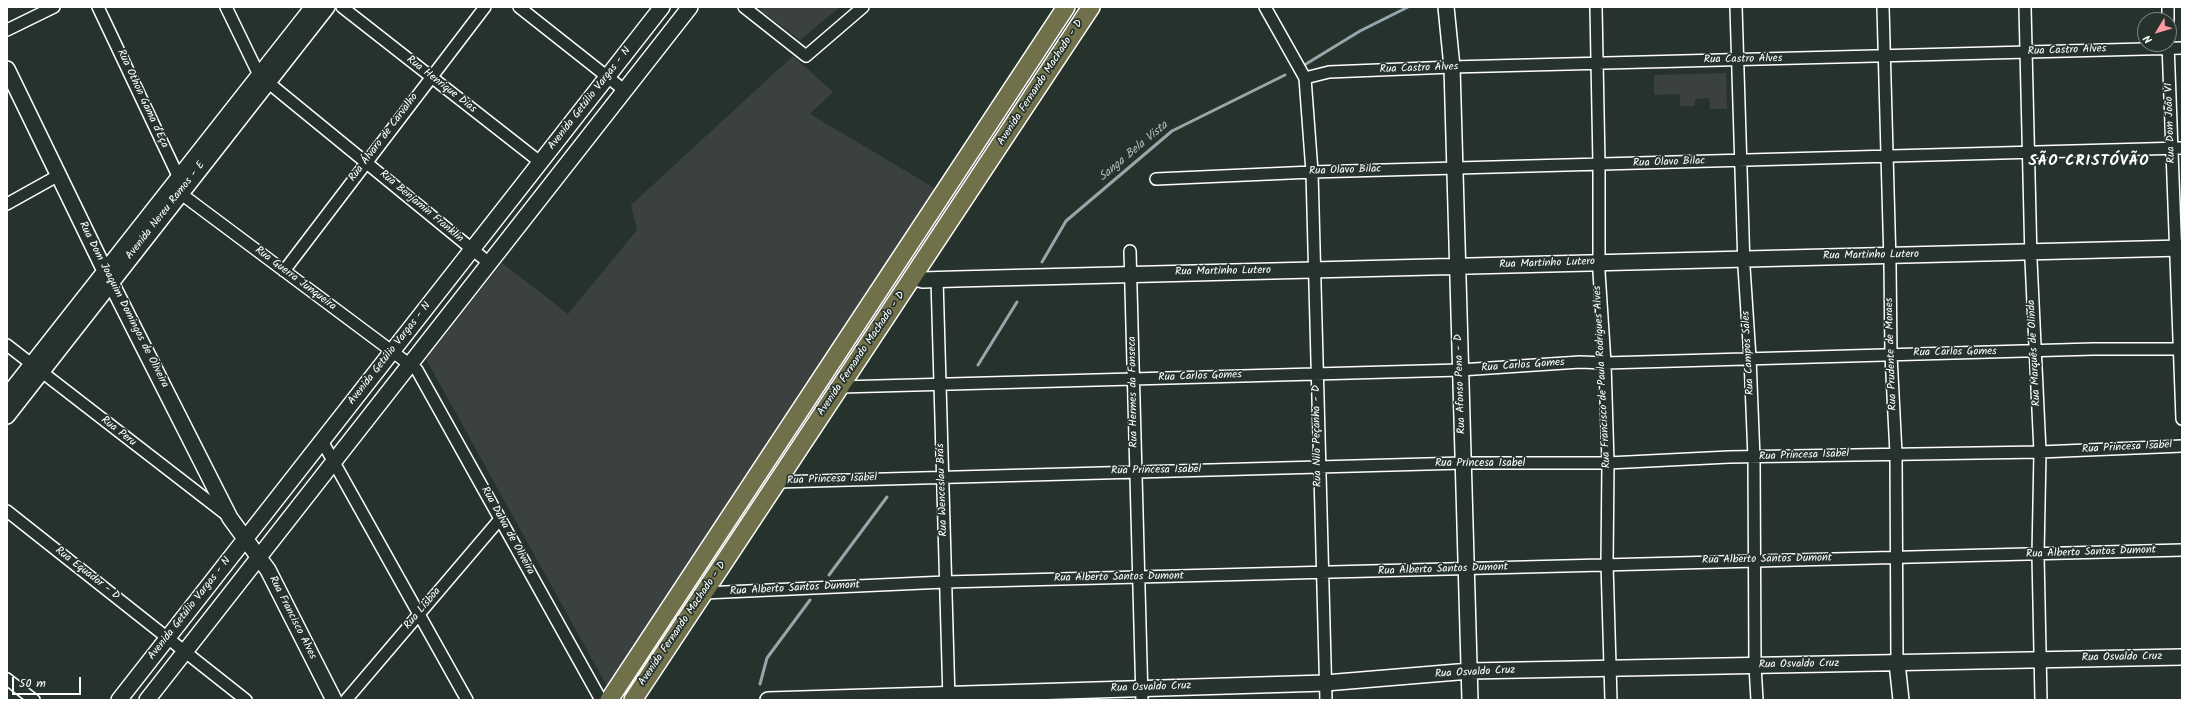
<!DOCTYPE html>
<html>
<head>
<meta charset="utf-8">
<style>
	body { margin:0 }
	#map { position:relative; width:2189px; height:707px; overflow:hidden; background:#26332d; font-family:Kalam,sans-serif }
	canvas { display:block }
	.frame { position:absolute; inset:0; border:8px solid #fff; pointer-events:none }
	.north { position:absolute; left:2137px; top:12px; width:40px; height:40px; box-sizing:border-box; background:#26332d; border:1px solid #7d8581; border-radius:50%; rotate:232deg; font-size:11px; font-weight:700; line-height:16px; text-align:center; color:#fff }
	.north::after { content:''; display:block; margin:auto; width:14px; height:18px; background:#ff9aa2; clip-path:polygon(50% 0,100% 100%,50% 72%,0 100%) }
	.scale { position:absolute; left:12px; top:677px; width:69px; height:18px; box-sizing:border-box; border:2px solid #fff; border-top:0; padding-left:5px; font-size:12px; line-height:14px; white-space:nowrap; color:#fff; -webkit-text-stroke:3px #26332d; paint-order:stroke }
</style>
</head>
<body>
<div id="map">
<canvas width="2189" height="707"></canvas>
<div class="frame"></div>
<div class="north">N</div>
<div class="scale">50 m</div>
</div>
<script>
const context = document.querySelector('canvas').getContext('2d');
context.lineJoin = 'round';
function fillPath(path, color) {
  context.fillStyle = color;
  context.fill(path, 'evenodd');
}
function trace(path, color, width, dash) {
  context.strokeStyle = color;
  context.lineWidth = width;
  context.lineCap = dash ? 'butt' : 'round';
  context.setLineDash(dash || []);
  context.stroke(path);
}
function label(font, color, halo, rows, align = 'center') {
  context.font = font + ' Kalam,sans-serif';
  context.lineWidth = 3.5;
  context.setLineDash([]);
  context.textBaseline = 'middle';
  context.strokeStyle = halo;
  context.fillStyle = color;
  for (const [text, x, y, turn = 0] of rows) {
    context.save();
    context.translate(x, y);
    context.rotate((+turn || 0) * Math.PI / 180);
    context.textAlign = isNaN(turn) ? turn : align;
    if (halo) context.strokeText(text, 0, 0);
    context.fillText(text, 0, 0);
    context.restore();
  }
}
fillPath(new Path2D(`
	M763,7H840L800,40L760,10Z
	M793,56L833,92L810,114L936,189L608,688L426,359L502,263L568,314L637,230L631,205Z
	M1726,73L1727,109H1710L1709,98L1695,99V106H1680V94L1654,95V75Z`), '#3b413f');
trace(new Path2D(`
	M1306,64L1360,31L1408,7
	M1042,262L1066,221L1172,131L1285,75
	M978,365L1017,302
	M829,575L887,497
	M760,684L767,658L810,600`), '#94a8ab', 3);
const street = new Path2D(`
	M98,7L179,178L180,193L417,370L601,700
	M226,7L259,75L489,263
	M342,7L540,162
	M519,7L624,90
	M744,7L806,56L863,7
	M1265,7L1305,78L1312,172L1326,700
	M1596,7L1599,165V272L1605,363L1608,463L1607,564L1611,700
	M1736,7L1744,267L1750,358L1754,458L1755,666L1757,700
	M1883,7L1890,264L1891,355L1896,454L1897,663
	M2025,7L2031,260L2040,452L2038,555L2041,700
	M2168,7V20
	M7,30L54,7
	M2168,44L2182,419
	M1305,78L1329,72L1452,67L2182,48
	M1156,179L1312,172L2182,148
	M7,204L59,175
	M1130,251L1142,700
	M284,271L485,7
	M937,279L949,700
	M7,345L228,516
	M841,387L1460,370L1580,362L1605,363L2093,349H2182
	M322,441L467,700
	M777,482L1463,463H1608L1729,457L2040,452L2182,446
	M7,511L246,700
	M704,593L945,582L2182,550
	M7,679L34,700
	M346,700L500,519`);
const secondary = new Path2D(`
	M1446,7L1452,67L1470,700
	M7,69L105,271L230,518L268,570L334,700
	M913,277L922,280L956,279L2182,248
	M7,396L313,7
	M7,416L327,7
	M1897,663L1901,700
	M119,700L662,7
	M147,700L690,7
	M768,700L1325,683L1470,671L2182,657`);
const primary = new Path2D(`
	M609,700L1066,7
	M633,700L1091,7`);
trace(street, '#fff', 14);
trace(secondary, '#fff', 18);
trace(primary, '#fff', 20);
trace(street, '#26332d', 11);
trace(secondary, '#26332d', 15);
trace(primary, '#70704a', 17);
label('11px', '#fff', '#26332d', [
	["Rua Castro Alves",2067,51,-2],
	["Rua Castro Alves",1743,60,-1],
	["Rua Castro Alves",1419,69,-2],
	["Avenida Fernando Machado - D",1041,83,-57],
	["Rua Henrique Dias",441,85,38],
	["Rua Othon Gama d'Eça",142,99,65],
	["Avenida Getúlio Vargas - N",590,99,-52],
	["Rua Dom João VI",2171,123,-92],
	["Rua Álvaro de Carvalho",384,138,-53],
	["Rua Olavo Bilac",1669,163,-2],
	["Rua Olavo Bilac",1345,171,-2],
	["Rua Benjamin Franklin",421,207,40],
	["Avenida Nereu Ramos - E",166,211,-52],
	["Rua Martinho Lutero",1871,256,-1],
	["Rua Martinho Lutero",1547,264,-2],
	["Rua Martinho Lutero",1223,272,-1],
	["Rua Guerra Junqueira",295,279,37],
	["Rua Dom Joaquim Domingos de Oliveira",123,305,63],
	["Rua Campos Sales",1749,353,-93],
	["Rua Carlos Gomes",1955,353,-1],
	["Rua Marquês de Olinda",2035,353,-93],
	["Avenida Getúlio Vargas - N",390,354,-52],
	["Avenida Fernando Machado - D",862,354,-56],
	["Rua Prudente de Moraes",1892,354,-92],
	["Rua Carlos Gomes",1523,366,-4],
	["Rua Carlos Gomes",1200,377,-2],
	["Rua Francisco de Paula Rodrigues Alves",1603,377,-93],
	["Rua Afonso Pena - D",1461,384,-92],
	["Rua Hermes da Fonseca",1134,392,-91],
	["Rua Peru",118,432,38],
	["Rua Nilo Peçanha - D",1318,436,-91],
	["Rua Princesa Isabel",2127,448,-3],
	["Rua Princesa Isabel",1804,456,-2],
	["Rua Princesa Isabel",1480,464],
	["Rua Princesa Isabel",1156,471,-1],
	["Rua Princesa Isabel",832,480,-2],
	["Rua Wenceslau Brás",943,490,-92],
	["Rua Dalva de Oliveira",507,531,61],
	["Rua Alberto Santos Dumont",2091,553,-2],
	["Rua Alberto Santos Dumont",1767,560,-1],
	["Rua Alberto Santos Dumont",1443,570,-2],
	["Rua Equador - D",87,574,38],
	["Rua Alberto Santos Dumont",1119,578,-1],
	["Rua Alberto Santos Dumont",795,589,-3],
	["Avenida Getúlio Vargas - N",190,609,-52],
	["Rua Lisboa",423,609,-50],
	["Rua Francisco Alves",292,618,63],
	["Avenida Fernando Machado - D",683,624,-56],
	["Rua Osvaldo Cruz",2122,658,-1],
	["Rua Osvaldo Cruz",1799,665,-1],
	["Rua Osvaldo Cruz",1475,673,-3],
	["Rua Osvaldo Cruz",1151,688,-2]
]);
label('italic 12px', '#aebec0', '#26332d', [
	["Sanga Bela Vista",1134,152,-40]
]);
context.letterSpacing = '1px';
label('bold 15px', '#fff', '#26332d', [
	["SÃO CRISTÓVÃO",2089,162]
]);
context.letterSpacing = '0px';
</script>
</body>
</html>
